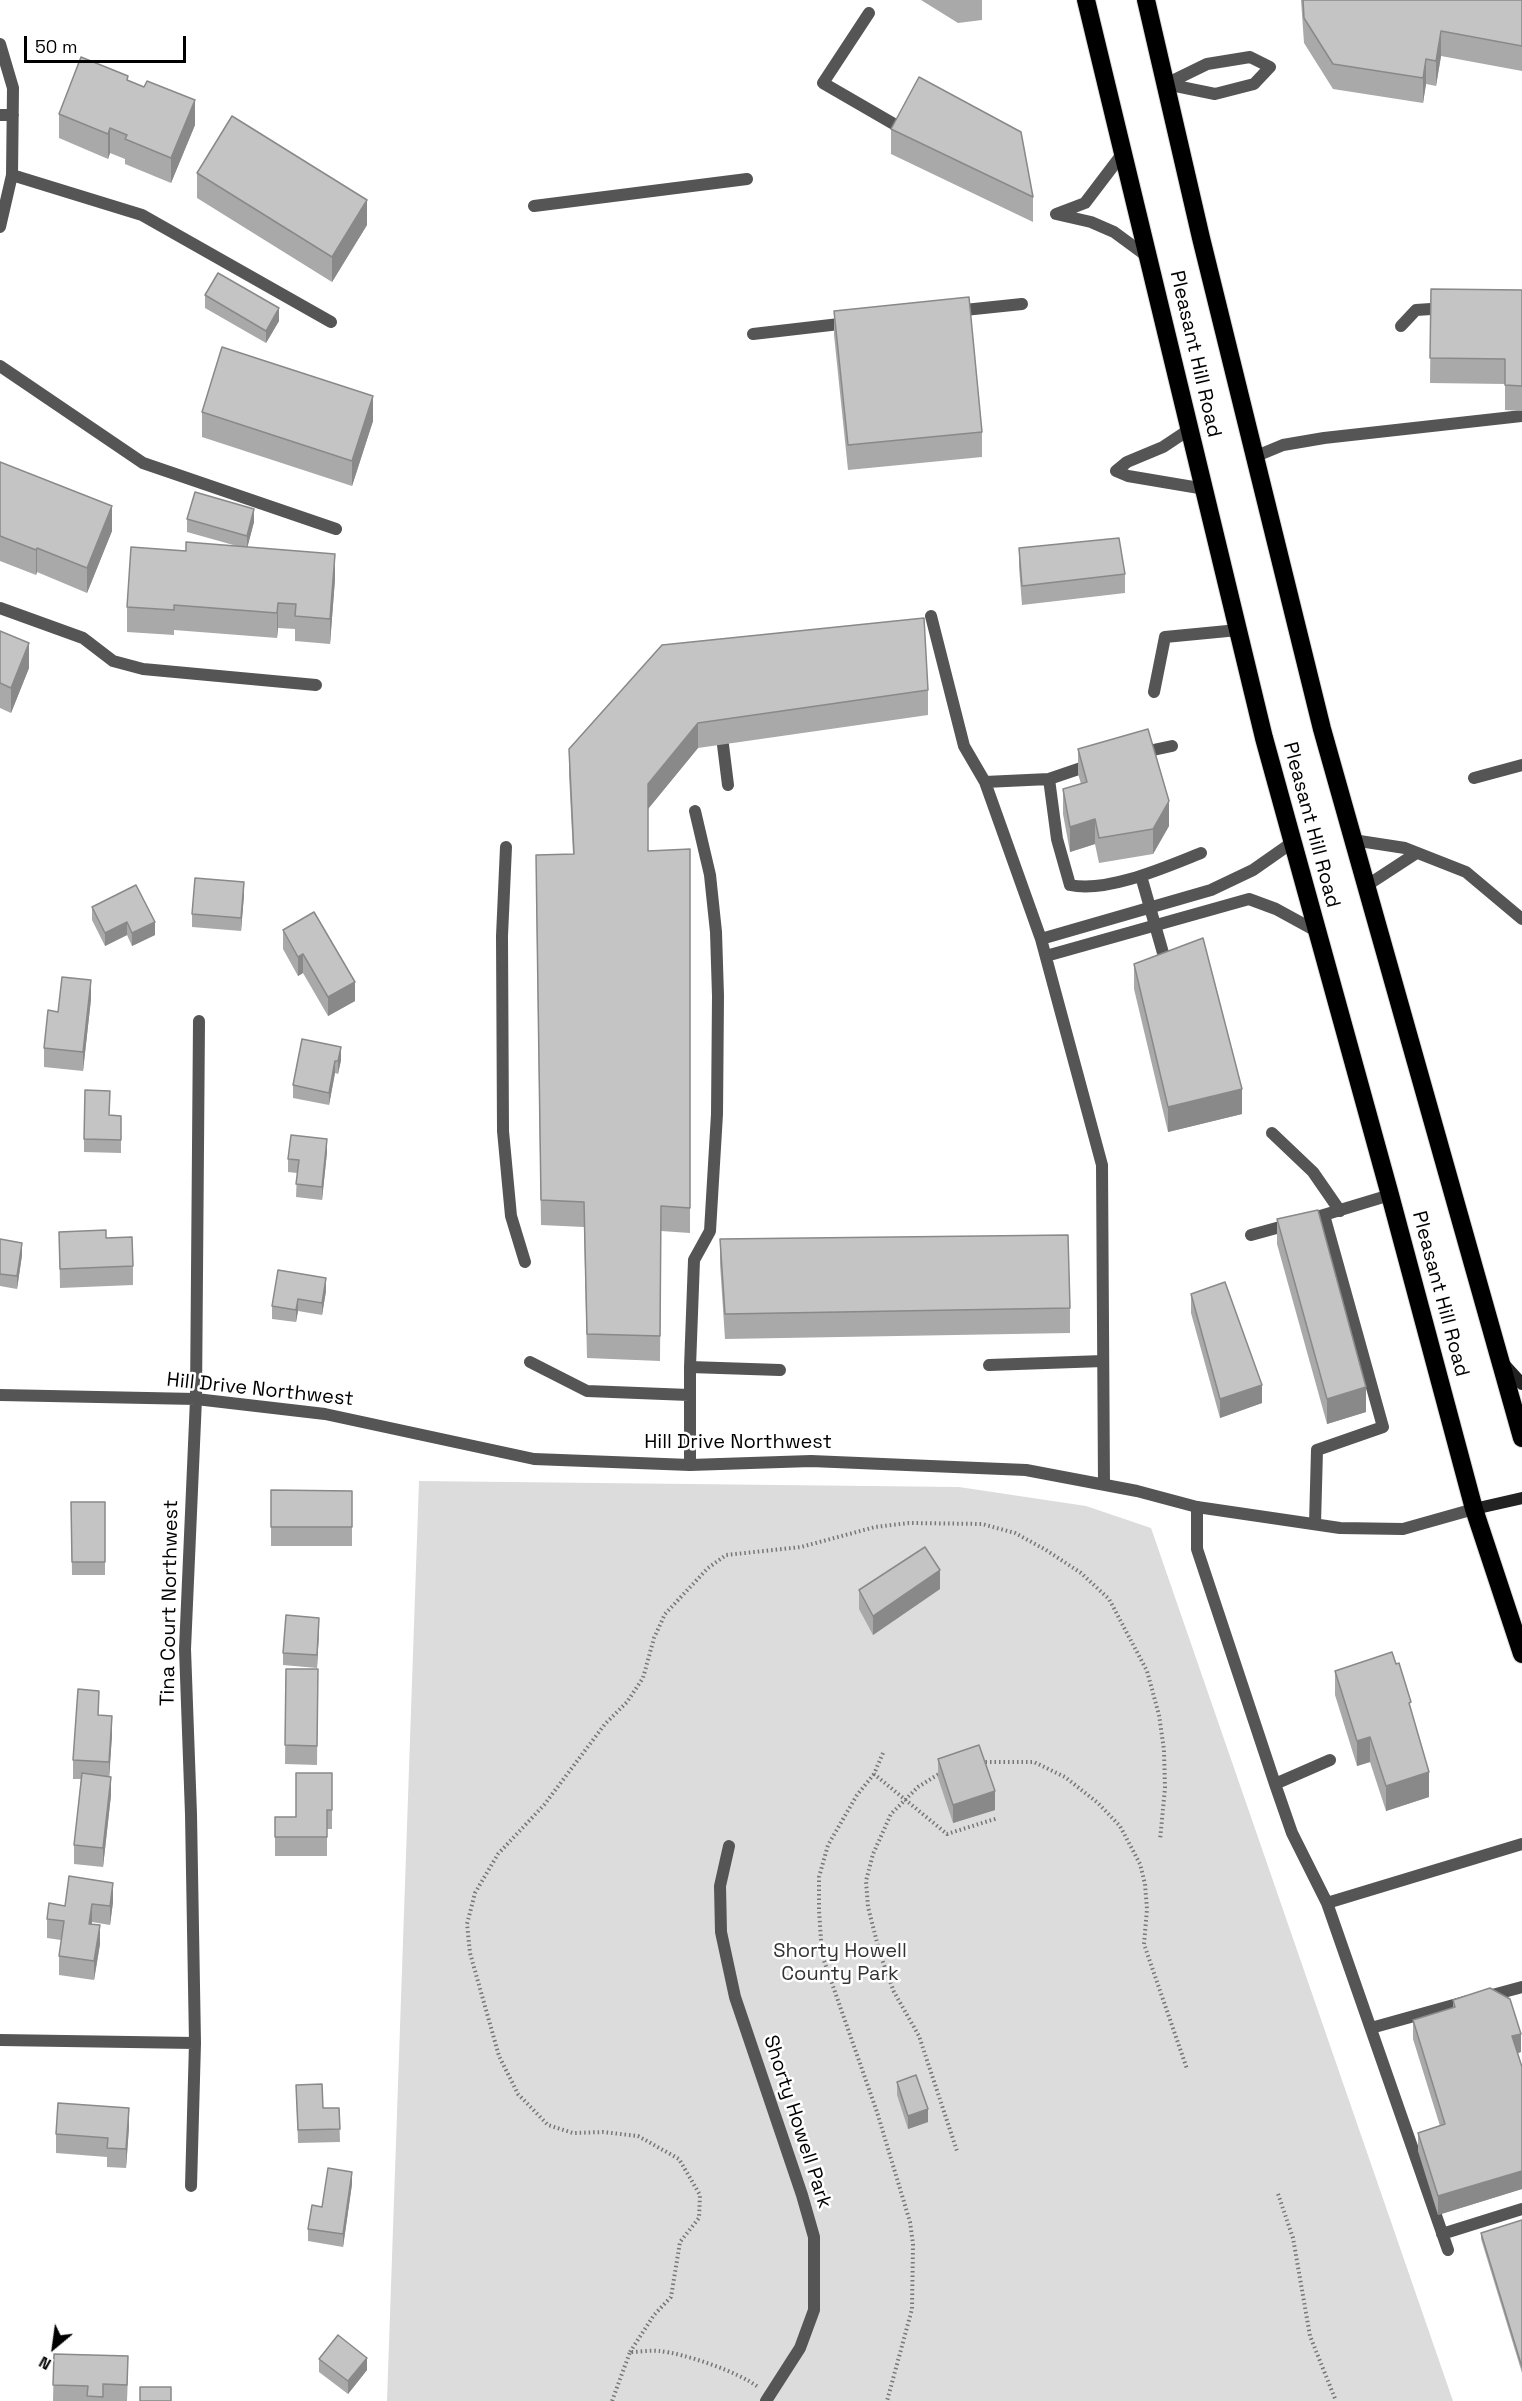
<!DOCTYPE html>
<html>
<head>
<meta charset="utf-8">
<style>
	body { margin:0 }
	#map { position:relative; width:1522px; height:2401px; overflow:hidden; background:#fff; font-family:"Space Grotesk",sans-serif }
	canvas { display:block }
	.north { position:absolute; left:24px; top:2317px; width:60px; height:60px; -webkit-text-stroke:4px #fff; paint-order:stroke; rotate:209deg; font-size:16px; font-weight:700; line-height:24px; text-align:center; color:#000 }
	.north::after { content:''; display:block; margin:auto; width:21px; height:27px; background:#000; clip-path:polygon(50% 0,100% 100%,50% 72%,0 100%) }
	.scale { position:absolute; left:24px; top:36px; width:162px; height:27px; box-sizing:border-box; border:3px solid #000; border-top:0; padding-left:8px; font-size:18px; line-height:21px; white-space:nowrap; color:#000; -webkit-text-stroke:4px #fff; paint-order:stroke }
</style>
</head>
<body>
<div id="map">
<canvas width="1522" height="2401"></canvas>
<div class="north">N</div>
<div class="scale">50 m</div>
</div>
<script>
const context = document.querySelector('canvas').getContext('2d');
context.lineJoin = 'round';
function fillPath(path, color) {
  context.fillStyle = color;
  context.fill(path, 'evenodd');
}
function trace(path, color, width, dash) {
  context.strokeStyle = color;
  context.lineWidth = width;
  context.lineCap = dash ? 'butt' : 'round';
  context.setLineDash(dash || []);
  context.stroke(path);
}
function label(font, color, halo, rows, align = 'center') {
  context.font = font + ' "Space Grotesk",sans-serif';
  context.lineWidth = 5;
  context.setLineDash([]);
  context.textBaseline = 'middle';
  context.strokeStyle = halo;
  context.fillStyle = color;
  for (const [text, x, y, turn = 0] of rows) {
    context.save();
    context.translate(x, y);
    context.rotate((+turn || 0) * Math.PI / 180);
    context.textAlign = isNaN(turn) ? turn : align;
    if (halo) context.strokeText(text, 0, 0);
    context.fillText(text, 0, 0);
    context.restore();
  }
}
fillPath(new Path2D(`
	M419,1481L959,1487L1086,1506L1151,1528L1453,2401H387Z`), '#dcdcdc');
const highway = new Path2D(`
	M1086,0L1264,738L1390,1195L1474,1509L1522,1654
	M1146,0L1201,238L1322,729L1522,1438`);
trace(highway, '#dbdbdb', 20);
trace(new Path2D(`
	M883,1753L874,1774L947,1834L998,1818
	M981,1762H1034L1065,1777L1098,1803L1120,1826L1140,1864L1145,1884L1147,1909L1144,1944L1187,2069
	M942,1772L918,1787L891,1814L873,1854L866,1881L868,1907L880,1954L894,1992L919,2036L957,2151
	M874,1774L857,1795L828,1845L819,1877V1910L822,1955L877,2112L910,2222L913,2244L912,2309L887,2401
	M1278,2194L1293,2238L1310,2336L1336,2401
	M630,2352L654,2315L671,2297L680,2242L699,2218L700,2195L679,2159L638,2136L603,2132L573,2133L548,2125L518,2094L499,2056L470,1953L467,1924L475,1893L498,1854L544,1805L605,1724L627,1702L643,1678L654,1638L665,1614L708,1568L726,1555L801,1547L875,1527L909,1523L982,1524L1015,1533L1046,1550L1081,1573L1109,1599L1147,1671L1159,1715L1164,1750L1165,1788L1160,1840
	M612,2401L630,2352C639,2352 650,2350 659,2351C683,2353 739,2372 758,2387`), '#777', 4, [1.5, 3]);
trace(new Path2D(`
	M869,13L823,83L899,127
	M1250,57L1270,67L1254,84L1215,94L1166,84L1207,64Z
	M1123,153L1085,203L1056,214L1091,222L1114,232L1148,257
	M534,206L747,179
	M955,311L1022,304
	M1401,326L1416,310L1446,308
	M753,334L848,323
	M1254,457L1283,445L1324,438L1522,416
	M1116,471L1128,476L1205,489
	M1116,471L1127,462L1163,447L1190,429
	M931,616L964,746L985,782L1041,939L1102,1165L1104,1484
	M1154,692L1165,637L1238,630
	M723,745L728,785
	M1139,753L1172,746
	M1474,778L1522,765
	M1049,779L1057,839L1070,885C1107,893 1166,867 1201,853
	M985,782L1049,779L1093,764
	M1353,840L1405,848L1466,872L1522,919
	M506,847L502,936L503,1131L511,1216L525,1262
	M1141,876L1167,967
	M1366,886L1415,854
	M1041,939L1211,890L1253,870L1293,842
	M1046,956L1249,899L1276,909L1318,932
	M1272,1133L1313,1172L1340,1211
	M1317,1217L1390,1195
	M1251,1235L1291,1224
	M530,1362L587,1391L689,1395
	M989,1365L1103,1361
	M690,1367L780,1370
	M690,1465V1367L694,1260L710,1231L717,1114L718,996L716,932L710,875L695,811
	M1197,1507V1549L1275,1784L1292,1833L1327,1903L1448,2250
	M1315,1524L1317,1450L1383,1427L1324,1215
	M1275,1784L1330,1760
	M1327,1903L1522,1844
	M1485,1997L1522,1987
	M1371,2028L1468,2001
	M1442,2234L1522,2209`), '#555', 12);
trace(new Path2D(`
	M0,44L13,88L12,175L0,227
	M0,115H13
	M12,175L142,215L331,322
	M0,366L143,463L336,529
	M0,608L83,638L113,661L143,669L316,685
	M0,1395L196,1399L325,1414L534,1459L690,1465L811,1461L1026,1470L1137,1491L1197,1507L1340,1528L1403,1529L1474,1509
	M729,1846L720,1886L721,1932L735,1997L802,2195L814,2237V2310L800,2348L766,2401
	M0,2040L195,2043
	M191,2186L195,2043L191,1814L185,1649L196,1399L199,1021`), '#555', 12);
trace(new Path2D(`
	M1503,1363L1522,1384
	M1474,1509L1522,1498`), '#222', 12);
trace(highway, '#000', 18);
fillPath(new Path2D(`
	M921,0H982V20L958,23Z
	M1301,0H1522V71L1441,56L1436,86L1426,84L1423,103L1333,89L1304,43Z
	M128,81L195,125L171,183L125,164V159L110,153L108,159L59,138V114Z
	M891,129L1033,197V222L891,154Z
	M197,173L367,225L332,282L197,198Z
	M1431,289L1522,290V411L1505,410V384L1430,383Z
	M205,295L279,321L266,343L205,308Z
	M834,311L982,432V457L848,470L834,335Z
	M202,412L373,421L352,486L202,437Z
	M0,462L112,531L87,593L37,572L36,575L0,561Z
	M187,519L254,522L247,547L335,579L330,644L295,641V629L278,628L277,638L174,630V635L127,632V607L186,551L237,546L187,532Z
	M1019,548L1125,574V593L1022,605L1019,567Z
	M0,631L29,668L11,713L0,708Z
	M662,645L928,690V715L698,748L648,809V851L690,849V1233L661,1231L660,1361L587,1358L584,1227L541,1225L536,880L573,854L569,774V749Z
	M1078,749L1169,826L1153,854L1099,863L1095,844L1070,852L1063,814V789L1081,784L1078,774Z
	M244,895L241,931L192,927V914Z
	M92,907L155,935L132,946L127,935L105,946L92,920Z
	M283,930L355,1001L328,1016L303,973L298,976L283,949Z
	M1134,964L1242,1114L1168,1132L1134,989Z
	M91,999L83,1071L44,1067V1048Z
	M302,1039L341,1060L338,1074L335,1073L329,1105L293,1098V1085Z
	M110,1115L121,1116V1153L84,1152V1139Z
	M327,1152L322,1200L296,1197L297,1173L288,1172V1159Z
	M1277,1219L1366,1412L1327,1424L1277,1244Z
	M59,1232L106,1238L133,1266V1285L60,1288Z
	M0,1239L22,1255L17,1289L0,1286Z
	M720,1239L1070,1308V1333L725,1339L720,1264Z
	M326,1291L322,1315L298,1311L296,1322L272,1319V1306Z
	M1191,1294L1262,1403L1220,1418L1191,1313Z
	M271,1490L352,1491V1546H271Z
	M71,1502H105V1575H72Z
	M940,1589L873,1635L859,1609V1590Z
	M319,1630L317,1668L283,1665V1653Z
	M286,1669H318L317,1765L285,1764Z
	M1335,1671L1411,1712L1429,1797L1386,1811L1370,1762L1357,1766L1335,1695Z
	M99,1715L112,1735L109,1776L111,1795L103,1867L74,1864V1845L81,1779H73V1760Z
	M938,1759L995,1810L953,1823L938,1778Z
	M332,1773V1829H327V1856H275V1817H296Z
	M113,1902L110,1925L92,1922V1924L100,1944L94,1980L59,1975V1956L61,1940L47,1938V1919L65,1906Z
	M1453,2000L1521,2052L1518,2053L1522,2067V2189L1438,2215L1418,2151V2133L1440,2126L1413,2039V2020L1453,2008Z
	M897,2082L928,2122L908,2129L897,2095Z
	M296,2085L323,2108H339L340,2142L298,2143Z
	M129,2127L126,2168L107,2167V2157L56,2153V2134Z
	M352,2184L343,2247L308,2241V2229L322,2207Z
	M1522,2220V2373L1481,2239V2233Z
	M54,2354L128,2375L127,2401H53Z
	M319,2359L367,2370L348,2394L319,2372Z`), '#a9a9a9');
fillPath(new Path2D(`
	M1441,31V56L1436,86V61Z
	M1426,59V84L1423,103V78Z
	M195,100V125L171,183V158Z
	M110,128V153L108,159V134Z
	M367,200V225L332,282V257Z
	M279,308V321L266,343V331Z
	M373,396V421L352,486V461Z
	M112,506V531L87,593V568Z
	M254,509V522L247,549V536Z
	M37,548V572L36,575V550Z
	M335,554V579L330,644V619Z
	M278,603V628L277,638V613Z
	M29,643V668L11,713V688Z
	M698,723V748L648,809V784Z
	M1169,801V826L1153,854V829Z
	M1095,819V844L1070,852V827Z
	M244,882V895L241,931V918Z
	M127,922V935L105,946V933Z
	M155,922V935L132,946V933Z
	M303,954V973L298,976V957Z
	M91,980V999L83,1071V1052Z
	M355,982V1001L328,1016V997Z
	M341,1047V1060L338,1074V1061Z
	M335,1061V1073L329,1105V1093Z
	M1242,1089V1114L1168,1132V1107Z
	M327,1139V1152L322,1200V1187Z
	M22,1243V1255L17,1289V1276Z
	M326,1278V1291L322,1315V1303Z
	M298,1299V1311L296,1322V1310Z
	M1262,1385V1403L1220,1418V1399Z
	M1366,1387V1412L1327,1424V1399Z
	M940,1570V1589L873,1635V1616Z
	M319,1618V1630L317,1668V1655Z
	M112,1716V1735L109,1781V1762Z
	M1370,1737V1762L1357,1766V1741Z
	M1429,1772V1797L1386,1811V1786Z
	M111,1777V1795L103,1867V1848Z
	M995,1791V1810L953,1823V1805Z
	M113,1883V1902L110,1925V1906Z
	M92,1904V1922L89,1943V1924Z
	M100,1925V1944L94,1980V1961Z
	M1521,2034V2052L1512,2055V2036Z
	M129,2108V2127L126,2168V2149Z
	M928,2109V2122L908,2129V2116Z
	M1522,2171V2189L1438,2215V2196Z
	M352,2172V2184L343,2247V2234Z
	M367,2358V2370L348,2394V2381Z`), '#898989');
const building = new Path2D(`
	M1303,0H1522V46L1441,31L1436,61L1426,59L1423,78L1333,64L1304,18Z
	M81,57L128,76L127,80L144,87L147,81L195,100L171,158L125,139L127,135L110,128L108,134L59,114Z
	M919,77L1021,132L1033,197L891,129Z
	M232,116L367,200L332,257L197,173Z
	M218,273L279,308L266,331L205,295Z
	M1431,289L1522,290V386L1505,385V359L1430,358Z
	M969,297L982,432L848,445L834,311Z
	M222,347L373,396L352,461L202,412Z
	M0,462L112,506L87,568L37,548L36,550L0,536Z
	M195,492L254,509L247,536L187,519Z
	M1119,538L1125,574L1022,586L1019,548Z
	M186,542L335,554L330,619L295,616L296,604L278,603L277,613L174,605V610L127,607L131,547L186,551Z
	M924,618L928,690L698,723L648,784V851L690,849V1208L661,1206L660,1336L587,1334L584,1202L541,1200L536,855L574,854L569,749L662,645Z
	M0,631L29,643L11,688L0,683Z
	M1148,729L1169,801L1153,829L1099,838L1095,819L1070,827L1063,789L1087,782L1078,749Z
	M195,878L244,882L241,918L192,914Z
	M136,885L155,922L132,933L127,922L105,933L92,907Z
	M314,912L355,982L328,997L303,954L298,957L283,930Z
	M1203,938L1242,1089L1168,1107L1134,964Z
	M62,977L91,980L83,1052L44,1048L48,1010L58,1012Z
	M302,1039L341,1047L338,1061H335L329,1093L293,1085Z
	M85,1090L110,1091L109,1115L121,1116V1140L84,1139Z
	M291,1135L327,1139L322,1187L296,1184L299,1160L288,1159Z
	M1318,1210L1366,1387L1327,1399L1277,1219Z
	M106,1230V1238L132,1237L133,1266L60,1269L59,1232Z
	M1068,1235L1070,1308L725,1314L720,1239Z
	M0,1239L22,1243L17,1276L0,1274Z
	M278,1270L326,1278L322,1303L298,1299L296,1310L272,1306Z
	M1225,1282L1262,1385L1220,1399L1191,1294Z
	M271,1490L352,1491V1527H271Z
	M71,1502H105V1562H72Z
	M925,1547L940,1570L873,1616L859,1590Z
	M286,1615L319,1618L317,1655L283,1653Z
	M1392,1652L1396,1664L1399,1663L1411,1702L1409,1703L1429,1772L1386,1786L1370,1737L1357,1741L1335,1671Z
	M286,1669H318L317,1746L285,1745Z
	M78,1689L99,1691L98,1715L112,1716L109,1762L73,1760Z
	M979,1745L995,1791L953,1805L938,1759Z
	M82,1773L111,1777L103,1848L74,1845Z
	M296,1773H332V1810H327V1837H275V1817H296Z
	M69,1876L113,1883L110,1906L92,1904L89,1924L100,1925L94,1961L59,1956L64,1921L47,1919L49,1903L65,1906Z
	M1490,1988L1510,1999L1521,2034L1512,2036L1522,2067V2171L1438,2196L1418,2133L1445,2124L1413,2020L1455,2007L1453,2000Z
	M916,2075L928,2109L908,2116L897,2082Z
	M322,2084L323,2108H339L340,2129L298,2130L296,2085Z
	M58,2103L129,2108L126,2149L107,2148L108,2138L56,2134Z
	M328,2168L352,2172L343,2234L308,2229L312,2205L322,2207Z
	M1522,2220V2367L1481,2233Z
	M338,2335L367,2358L348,2381L319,2359Z
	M54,2354L128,2356L127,2385L103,2384V2397L87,2396L88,2386L53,2385Z
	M140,2387H171V2401H140Z`);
fillPath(building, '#c4c4c4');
trace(building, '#898989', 1.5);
label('20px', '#000', '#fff', [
	["Pleasant Hill Road",1195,354,77],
	["Pleasant Hill Road",1311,825,75],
	["Pleasant Hill Road",1440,1294,75],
	["Hill Drive Northwest",260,1390,6],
	["Hill Drive Northwest",738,1443],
	["Tina Court Northwest",170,1603,-89],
	["Shorty Howell Park",797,2122,72]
]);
label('20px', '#333', '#fff', [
	["Shorty Howell",840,1952],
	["County Park",840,1975]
]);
</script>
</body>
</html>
